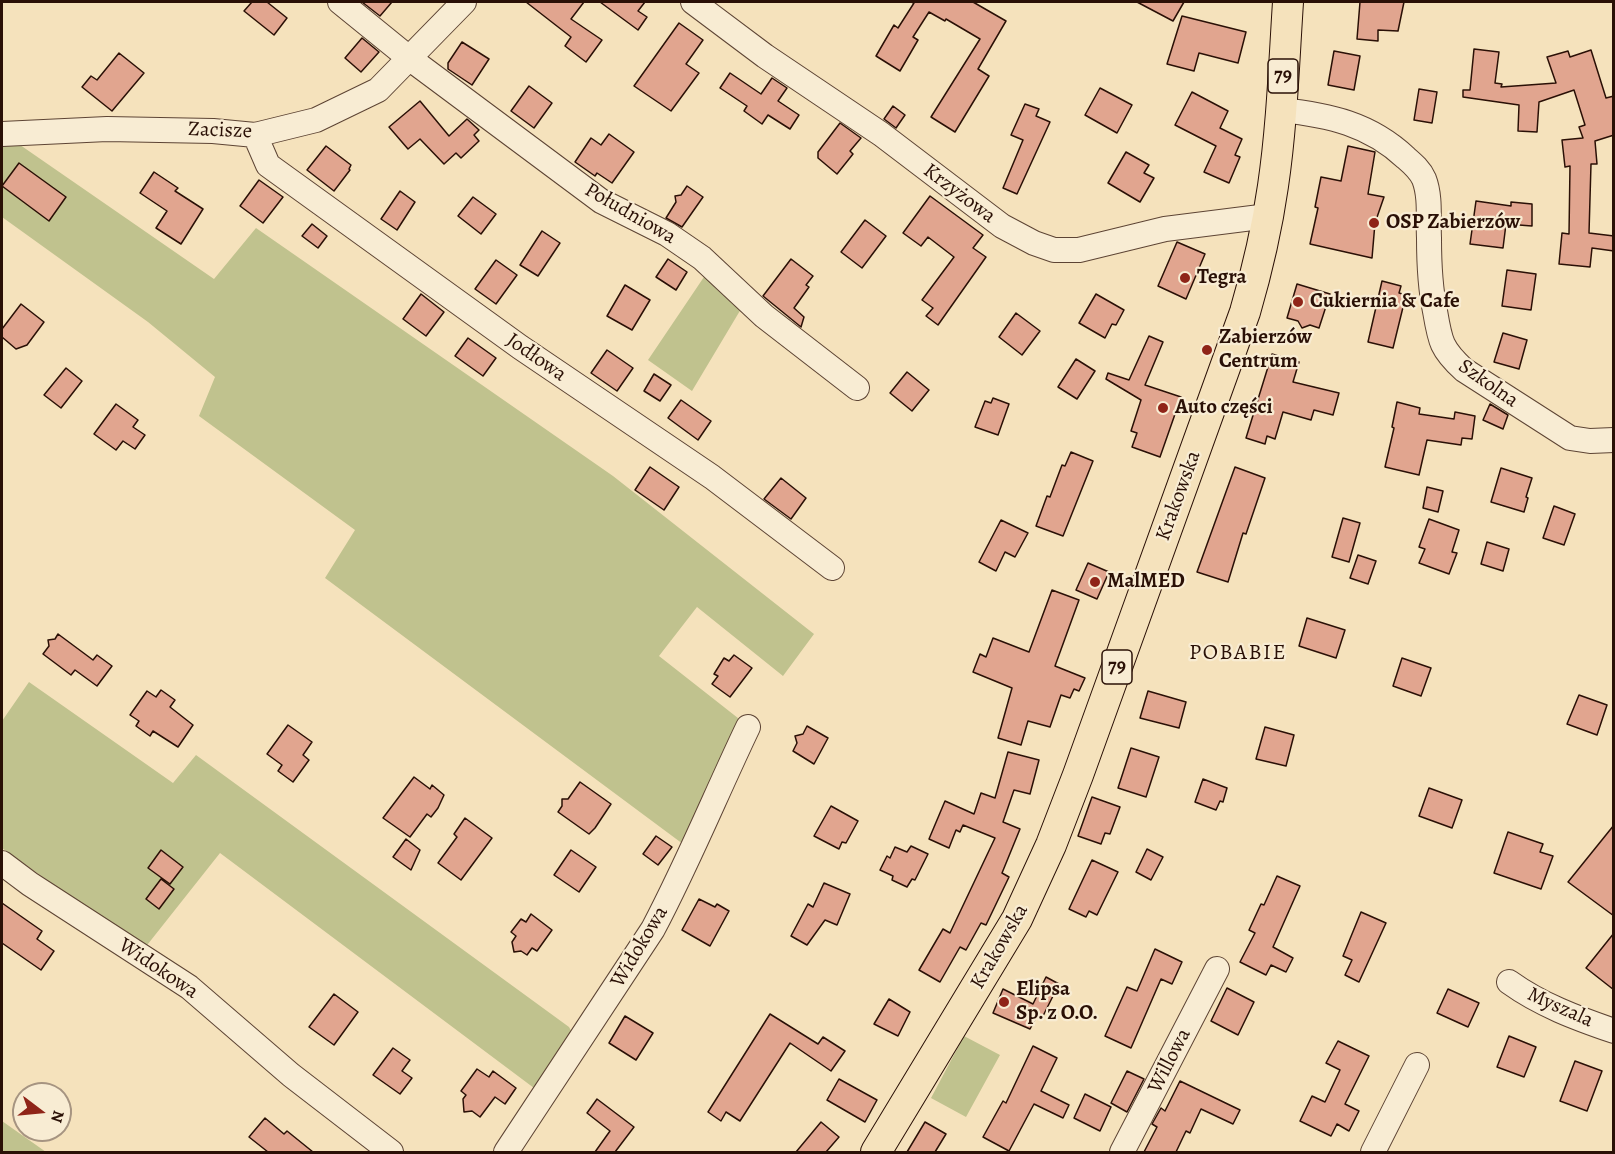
<!DOCTYPE html>
<html>
<head>
<meta charset="utf-8">
<style>
	body { margin:0 }
	#map { position:relative; width:1615px; height:1154px; overflow:hidden; background:#f5e2bc; font-family:Alegreya,serif }
	canvas { display:block }
	.frame { position:absolute; inset:0; border:3px solid #2a1006; pointer-events:none }
	.north { position:absolute; left:12px; top:1082px; width:60px; height:60px; box-sizing:border-box; background:#f8ecd3; border:2px solid #a69481; border-radius:50%; rotate:106deg; font-size:16px; font-weight:700; line-height:24px; text-align:center; color:#2a1006 }
	.north::after { content:''; display:block; margin:auto; width:21px; height:27px; background:#8f2418; clip-path:polygon(50% 0,100% 100%,50% 72%,0 100%) }
</style>
</head>
<body>
<div id="map">
<canvas width="1615" height="1154"></canvas>
<div class="frame"></div>
<div class="north">N</div>
</div>
<script>
const context = document.querySelector('canvas').getContext('2d');
context.lineJoin = 'round';
function fillPath(path, color) {
  context.fillStyle = color;
  context.fill(path, 'evenodd');
}
function trace(path, color, width, dash) {
  context.strokeStyle = color;
  context.lineWidth = width;
  context.lineCap = dash ? 'butt' : 'round';
  context.setLineDash(dash || []);
  context.stroke(path);
}
function label(font, color, halo, rows, align = 'center') {
  context.font = font + ' Alegreya,serif';
  context.lineWidth = 4.5;
  context.setLineDash([]);
  context.textBaseline = 'middle';
  context.strokeStyle = halo;
  context.fillStyle = color;
  for (const [text, x, y, turn = 0] of rows) {
    context.save();
    context.translate(x, y);
    context.rotate((+turn || 0) * Math.PI / 180);
    context.textAlign = isNaN(turn) ? turn : align;
    if (halo) context.strokeText(text, 0, 0);
    context.fillText(text, 0, 0);
    context.restore();
  }
}
fillPath(new Path2D(`
	M10,138L214,279L256,228L613,476L814,634L783,676L697,607L659,656L743,722L687,847L325,578L355,530L199,416L215,377L148,322L2,217V139Z
	M708,271L744,304L692,391L648,360Z
	M29,682L173,783L196,755L569,1027L575,1038L538,1091L220,853L144,949L2,848V721Z
	M964,1036L1000,1055L966,1117L931,1098Z
	M2,1121L46,1152H2Z`), '#c0c28e');
const building = new Path2D(`
	M252,2H267L287,18L274,35L244,11Z
	M362,2H392L380,16Z
	M526,2H584L571,19L602,40L586,62L565,46L571,37Z
	M600,2H645L638,11L647,17L638,30Z
	M911,2H973L1006,21L978,69L989,76L955,132L931,117L980,39L946,19L945,21L929,12L913,37L918,40L900,71L876,56L894,25L898,28L914,3Z
	M1137,2H1184L1173,21Z
	M1360,2H1404L1398,31L1378,30V41L1357,39Z
	M1182,16L1246,32L1238,63L1199,53L1194,71L1167,64Z
	M679,23L703,40L686,64L699,73L671,111L634,86Z
	M362,38L379,52L361,72L345,58Z
	M462,42L489,59L472,85L448,69V63Z
	M1474,49L1499,52L1495,83L1502,84L1501,87L1556,83L1547,57L1568,51L1570,57L1591,50L1606,98L1614,96V135L1595,141L1597,164H1591L1589,233L1614,236V251L1592,248L1590,267L1559,264L1562,233L1569,234L1570,166L1565,167L1562,140L1583,138L1579,127L1585,125L1574,90L1539,102L1537,132L1518,131L1519,105L1463,97V90H1470Z
	M1334,51L1360,56L1354,90L1328,85Z
	M119,53L144,73L112,111L82,87L91,76L97,80Z
	M730,73L761,94L772,78L787,88L778,101L799,115L790,129L768,115L762,124L744,111L747,106L720,88Z
	M529,86L552,103L534,128L511,111Z
	M1100,88L1132,105L1117,133L1085,115Z
	M1419,89L1437,92L1432,123L1414,120Z
	M1192,92L1228,111L1220,128L1242,139L1235,155L1240,157L1229,183L1204,172L1216,146L1175,125Z
	M420,101L449,136L467,119L479,130L474,135L479,141L461,158L456,153L444,164L420,139L408,149L389,127Z
	M1025,104L1039,109L1036,116L1050,122L1017,194L1003,188L1023,140L1011,135Z
	M893,106L905,115L896,128L884,119Z
	M840,123L861,138L850,151L853,154L837,174L818,158V152Z
	M609,134L634,152L612,183L597,173L595,176L575,162L591,138L601,145Z
	M326,146L351,165L349,169L350,170L334,191L307,170Z
	M1348,146L1375,152L1368,194L1384,197L1375,223L1372,258L1310,244L1318,208L1315,207L1321,177L1341,181Z
	M1126,152L1149,165L1144,173L1154,178L1140,202L1108,183Z
	M19,163L66,197L49,221L2,186Z
	M154,172L178,188L175,191L203,209L181,244L156,228L167,211L140,193Z
	M259,180L283,197L263,223L240,206Z
	M687,186L703,197L682,227L666,218L676,202L675,196L681,195Z
	M400,191L415,202L397,230L381,219Z
	M930,196L983,235L973,248L986,257L938,325L926,316L933,308L922,300L954,257L928,237L921,246L903,233Z
	M473,197L496,214L481,234L458,216Z
	M1476,201L1511,206V202L1532,204V226L1506,224L1503,248L1470,244Z
	M865,220L886,236L862,268L841,252Z
	M312,224L327,236L318,248L302,236Z
	M542,231L560,243L538,276L520,265Z
	M1177,242L1205,254L1186,299L1158,286Z
	M668,259L687,272L676,290L656,277Z
	M791,259L813,276L806,285L809,287L794,308L804,317L801,327L763,296Z
	M496,260L517,275L496,304L475,289Z
	M1507,270L1536,274L1531,310L1502,306Z
	M1382,281L1401,286L1399,293L1406,295L1393,348L1368,342Z
	M1297,284L1330,294L1319,328L1310,325L1302,328L1298,321L1287,318Z
	M625,285L650,300L632,330L607,316Z
	M421,294L444,312L426,336L403,319Z
	M1096,294L1124,310L1116,325L1112,324L1105,338L1079,323Z
	M21,304L44,322L27,345L16,349L2,337V329Z
	M1016,313L1040,331L1022,355L999,337Z
	M1503,333L1527,340L1519,369L1494,362Z
	M1149,336L1163,342L1145,385L1181,397L1160,457L1132,447L1137,433L1131,431L1141,400L1106,379L1108,373L1129,380Z
	M468,338L496,358L483,376L455,356Z
	M607,350L633,368L617,391L591,373Z
	M1272,354L1299,362L1293,382L1339,393L1333,415L1314,410L1311,420L1283,412L1275,439L1267,436L1265,444L1246,438Z
	M1076,359L1095,371L1077,399L1058,387Z
	M66,368L82,381L61,408L44,395Z
	M907,372L929,390L912,411L890,393Z
	M654,374L671,385L660,401L644,391Z
	M993,398L1009,404L998,435L975,427L985,401L991,403Z
	M681,400L711,421L698,440L668,418Z
	M1397,402L1420,408L1419,414L1454,419L1455,412L1475,416L1472,439L1462,438L1461,445L1427,440L1419,475L1385,467L1394,428L1392,427Z
	M116,404L138,420L133,427L145,435L135,449L123,441L116,450L94,434Z
	M1490,404L1508,415L1503,429L1483,420Z
	M1071,452L1093,461L1063,536L1036,526L1047,496L1050,497L1062,465L1065,466Z
	M650,467L679,487L664,510L635,490Z
	M1235,467L1265,478L1246,534L1243,533L1228,582L1197,572Z
	M1501,468L1532,478L1526,497L1528,498L1524,512L1491,502Z
	M781,478L806,498L791,519L764,499Z
	M1427,487L1443,491L1438,512L1423,508Z
	M1554,506L1575,514L1564,545L1543,538Z
	M1343,518L1360,523L1349,562L1332,557Z
	M1429,519L1459,530L1452,552L1457,553L1449,574L1419,563L1425,549L1419,547Z
	M1001,520L1028,533L1015,557L1005,552L996,571L979,562Z
	M1487,542L1509,549L1503,571L1481,564Z
	M1358,555L1376,561L1368,584L1350,578Z
	M1088,563L1109,572L1097,599L1076,590Z
	M1052,590L1079,600L1055,666L1085,678L1079,691L1074,689L1070,698L1061,695L1050,727L1028,721L1021,745L998,738L1012,688L973,672L980,654L986,657L993,638L1029,652Z
	M1307,618L1345,630L1336,658L1299,646Z
	M58,634L93,660L97,655L112,666L97,686L75,670L71,675L43,654L49,646L48,640L55,639Z
	M734,655L752,668L730,697L712,684L718,676L714,674L724,658L729,661Z
	M1402,658L1431,668L1421,696L1393,686Z
	M161,690L175,700L170,707L193,725L178,747L153,731L150,736L136,726L139,721L130,715L147,691L156,697Z
	M1148,691L1186,702L1179,728L1140,718Z
	M1579,695L1607,705L1597,735L1567,724Z
	M288,725L312,742L303,755L309,760L293,782L278,771L282,765L267,754Z
	M807,726L828,738L814,764L793,751L797,743L795,736L803,734Z
	M1265,727L1294,735L1286,766L1256,759Z
	M1131,748L1159,757L1146,797L1118,788Z
	M1008,752L1039,760L1030,794L1014,790L1003,822L1020,829L1002,873L1009,877L986,925L981,923L966,950L960,947L940,982L919,970L943,929L950,933L995,838L963,825L960,832L956,830L949,848L929,839L945,801L974,814L981,793L995,798Z
	M414,777L430,789L432,785L444,795L438,808L431,817L427,814L410,837L383,818Z
	M1203,779L1227,788L1223,802L1220,801L1216,810L1195,802Z
	M580,782L611,804L595,828L589,834L558,812L562,806V799H568Z
	M1429,788L1462,800L1452,828L1419,816Z
	M1092,797L1120,807L1110,834L1105,833L1101,844L1078,836Z
	M831,806L858,821L846,843L842,842L839,849L814,836Z
	M465,818L492,838L461,880L438,863L457,837L454,834Z
	M1614,825V916L1568,882Z
	M1508,832L1543,844L1540,852L1553,856L1541,889L1494,873Z
	M656,836L672,847L658,865L643,854Z
	M406,839L420,850L411,870L393,857Z
	M911,846L928,854L915,880L912,879L907,887L892,880L893,876L880,870L887,856L890,858L895,847L907,852Z
	M1147,849L1163,857L1151,880L1136,872Z
	M161,850L183,867L170,884L148,868Z
	M571,850L596,867L579,892L554,875Z
	M1092,860L1118,872L1097,915L1089,911L1086,917L1069,909Z
	M1277,876L1300,886L1273,947L1293,958L1286,972L1271,965L1266,975L1240,962L1255,933L1249,930L1261,904L1264,905Z
	M161,879L174,889L159,909L146,899Z
	M824,883L850,894L837,925L825,920L807,945L791,936L808,904L813,907Z
	M699,899L715,907L717,904L729,911L710,946L682,930Z
	M2,903L42,931L37,939L54,951L41,970L2,943Z
	M1361,912L1386,923L1359,982L1345,975L1352,960L1343,956Z
	M531,914L552,930L537,951L532,948L527,955L521,951L514,952L512,942L516,936L511,932L521,919L526,922Z
	M1614,933V990L1586,968Z
	M1155,949L1182,962L1172,984L1161,979L1131,1048L1105,1036L1127,987L1137,991Z
	M1046,977L1059,984L1043,1016L1038,1014L1030,1029L993,1013L1003,989L1033,1004Z
	M1227,988L1254,1002L1238,1035L1211,1021Z
	M1448,989L1479,1003L1468,1027L1437,1013Z
	M334,994L358,1012L334,1045L309,1027Z
	M889,999L910,1012L898,1036L874,1024Z
	M770,1014L818,1044L823,1037L845,1051L831,1071L790,1043L740,1121L726,1112L721,1121L708,1112Z
	M625,1016L653,1033L636,1060L609,1043Z
	M1509,1036L1536,1047L1524,1077L1497,1067Z
	M1338,1041L1369,1056L1345,1104L1359,1111L1349,1131L1337,1124L1331,1136L1300,1121L1312,1096L1325,1102L1340,1070L1326,1063Z
	M1033,1046L1057,1058L1041,1091L1069,1105L1063,1118L1034,1104L1009,1151L983,1137L1003,1101L1006,1103Z
	M393,1048L410,1060L402,1071L412,1078L400,1094L373,1075Z
	M1575,1061L1602,1071L1587,1111L1560,1101Z
	M477,1069L489,1077L493,1071L516,1088L505,1104L495,1097L480,1117L472,1111L464,1112L463,1099L466,1095L461,1091Z
	M1127,1071L1144,1079L1127,1112L1111,1103Z
	M839,1079L877,1100L865,1122L827,1100Z
	M1180,1081L1240,1110L1233,1124L1201,1109L1190,1133L1186,1131L1176,1152H1144L1157,1127L1152,1124L1161,1108L1165,1111Z
	M1085,1094L1111,1107L1100,1131L1074,1118Z
	M597,1099L634,1127L615,1152H595L610,1131L587,1113Z
	M265,1118L284,1134L287,1131L313,1152H268L249,1137Z
	M821,1122L839,1137L826,1152H796Z
	M925,1122L946,1134L935,1152H907Z`);
fillPath(building, '#e1a58f');
trace(building, '#2a1006', 1.5);
const minor = new Path2D(`
	M340,2L409,58L601,201L667,234L702,258L764,316L857,388
	M693,2L765,56L881,134L1002,226L1034,243L1054,250H1079L1165,229L1268,216
	M1281,110C1329,115 1370,124 1406,158C1413,164 1420,170 1424,179C1431,197 1428,219 1429,238C1429,262 1430,287 1435,311C1440,341 1441,349 1464,370L1570,438L1590,441L1614,440
	M2,134L107,129L213,131L255,135L316,120L378,90L464,2
	M255,135L268,165L520,347L712,477L832,568
	M2,863L30,884L189,987L291,1075L391,1152
	M1509,982C1541,1005 1576,1018 1614,1031
	M506,1152L653,929C688,863 716,794 748,727
	M1122,1152L1217,969
	M1373,1152L1417,1065`);
const major = new Path2D(`
	M876,1152L1017,919L1051,845L1078,775L1245,312C1257,271 1267,228 1273,186C1282,125 1284,63 1288,2`);
trace(minor, '#5d4434', 26);
trace(major, '#2a1006', 32);
trace(minor, '#f8ecd3', 24);
trace(major, '#f5e2bc', 30);
for (const [x, y, r, color] of [
	[1374,223,6,"#8f2418"],
	[1185,278,6,"#8f2418"],
	[1298,302,6,"#8f2418"],
	[1207,350,6,"#8f2418"],
	[1163,408,6,"#8f2418"],
	[1095,582,6,"#8f2418"],
	[1004,1002,6,"#8f2418"]
]) {
  const dot = new Path2D();
  dot.arc(x, y, r, 0, 2 * Math.PI);
  context.fillStyle = color;
  context.fill(dot);
  trace(dot, '#f8ecd3', 2);
}
for (const [x, y, w] of [
	[1283,76,30],
	[1117,667,30]
]) {
  const box = new Path2D();
  box.roundRect(x - w / 2, y - 17, w, 34, 4.5);
  context.fillStyle = '#f8ecd3';
  context.fill(box);
  trace(box, '#2a1006', 1.5);
}
label('bold 20px', '#2a1006', null, [
	["79",1283,76],
	["79",1117,667]
]);
label('21px', '#2a1006', '#f8ecd3', [
	["Zacisze",220,131,2],
	["Krzyżowa",959,194,37],
	["Południowa",630,214,30],
	["Jodłowa",536,358,35],
	["Szkolna",1488,384,35],
	["Krakowska",1179,496,-70],
	["Widokowa",640,947,-59],
	["Krakowska",1000,947,-60],
	["Widokowa",158,969,34],
	["Myszala",1560,1008,24],
	["Willowa",1170,1061,-63]
]);
label('bold 21px', '#2a1006', '#f8ecd3', [
	["OSP Zabierzów",1386,223],
	["Tegra",1197,278],
	["Cukiernia & Cafe",1310,302],
	["Zabierzów",1219,338],
	["Centrum",1219,362],
	["Auto części",1175,408],
	["MalMED",1107,582],
	["Elipsa",1016,990],
	["Sp. z O.O.",1016,1014]
], 'left');
context.letterSpacing = '1.5px';
label('22px', '#2a1006', '#f8ecd3', [
	["POBABIE",1238,654]
]);
context.letterSpacing = '0px';
</script>
</body>
</html>
